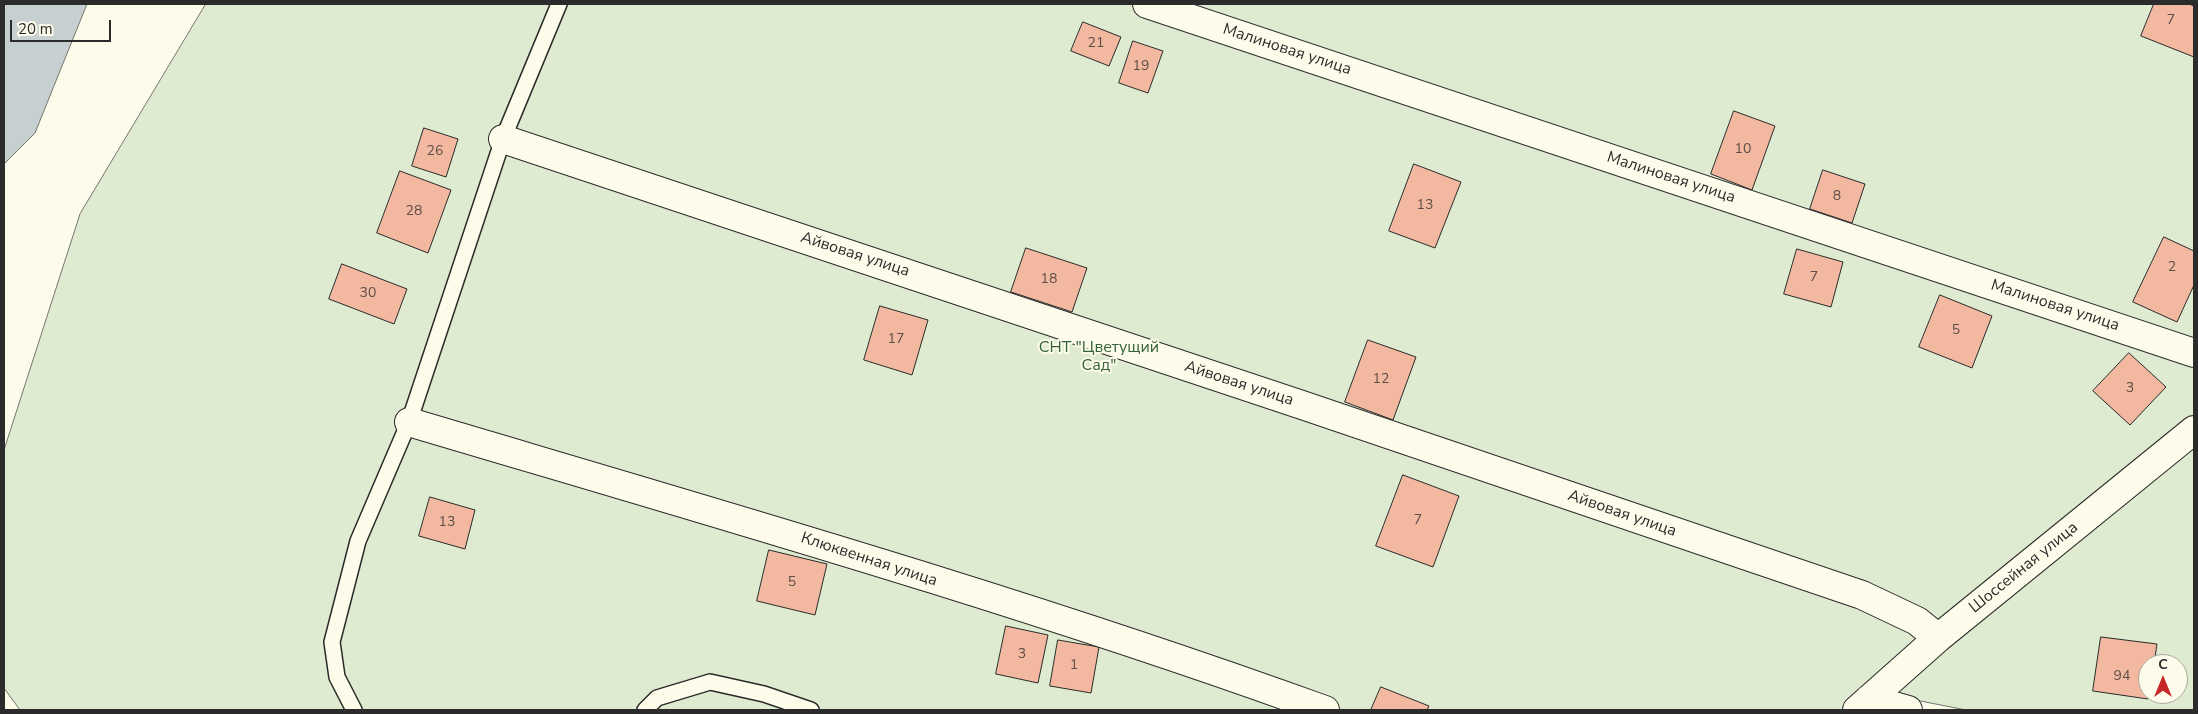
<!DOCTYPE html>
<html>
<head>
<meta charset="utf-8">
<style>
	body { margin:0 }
	#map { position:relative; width:2198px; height:714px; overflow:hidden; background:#fdfbea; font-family:"Nunito Sans",sans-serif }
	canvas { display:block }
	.frame { position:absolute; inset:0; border:5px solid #2b2b2b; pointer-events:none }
	.north { position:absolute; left:2138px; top:654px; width:50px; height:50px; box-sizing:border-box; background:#fdfbea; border:1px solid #a9a89e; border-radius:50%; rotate:0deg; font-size:14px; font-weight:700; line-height:20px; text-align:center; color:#2b2b2b }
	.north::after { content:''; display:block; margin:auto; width:18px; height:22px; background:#c62828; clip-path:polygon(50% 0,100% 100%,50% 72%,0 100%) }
	.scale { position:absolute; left:10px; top:20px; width:101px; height:22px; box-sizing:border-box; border:2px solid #2b2b2b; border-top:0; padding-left:6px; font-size:15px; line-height:18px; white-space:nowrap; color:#2b2b2b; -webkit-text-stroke:4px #fdfbea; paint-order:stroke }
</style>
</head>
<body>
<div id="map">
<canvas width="2198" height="714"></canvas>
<div class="frame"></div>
<div class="north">С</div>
<div class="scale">20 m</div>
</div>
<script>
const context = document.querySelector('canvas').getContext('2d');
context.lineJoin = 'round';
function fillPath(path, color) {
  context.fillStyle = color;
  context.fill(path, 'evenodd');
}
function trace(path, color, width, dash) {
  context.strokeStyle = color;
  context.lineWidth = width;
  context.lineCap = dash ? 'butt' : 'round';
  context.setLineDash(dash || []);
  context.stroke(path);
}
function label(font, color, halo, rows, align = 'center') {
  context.font = font + ' "Nunito Sans",sans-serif';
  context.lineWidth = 4;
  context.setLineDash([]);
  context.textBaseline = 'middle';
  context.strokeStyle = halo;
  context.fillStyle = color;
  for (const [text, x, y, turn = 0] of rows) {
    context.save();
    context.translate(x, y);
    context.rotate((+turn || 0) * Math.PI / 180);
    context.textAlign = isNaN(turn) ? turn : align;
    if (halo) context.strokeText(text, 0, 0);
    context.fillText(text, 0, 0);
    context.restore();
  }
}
const green = new Path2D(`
	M206,4H2194V710H1966L1895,696L1878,710H20L4,688V450L80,214ZM2148,664H2178V694H2148Z`);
fillPath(green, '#deebd1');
trace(green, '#74746e', 1);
const water = new Path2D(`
	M4,4H87L35,133L4,164Z`);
fillPath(water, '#c7d0d0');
trace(water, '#74746e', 1);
const building = new Path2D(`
	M2154,4H2189L2194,6V57L2141,36Z
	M1083,22L1121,37L1109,66L1071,51Z
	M1133,41L1163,51L1148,93L1119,83Z
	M1734,111L1775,126L1752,190L1711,174Z
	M424,128L458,139L446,177L412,166Z
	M1414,164L1461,182L1435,248L1389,231Z
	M1823,170L1865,184L1852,223L1810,209Z
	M400,171L451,190L428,253L377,233Z
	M2164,237L2194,251V285L2177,322L2133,302Z
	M1026,248L1087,268L1072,312L1011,292Z
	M1797,249L1843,262L1831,307L1784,294Z
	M342,264L407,289L394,324L329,299Z
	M1940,295L1992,316L1972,368L1919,347Z
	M880,306L928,320L912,375L864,360Z
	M1368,340L1416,357L1393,420L1345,402Z
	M2129,353L2166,387L2130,425L2093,391Z
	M1403,475L1459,496L1433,567L1376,546Z
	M430,497L475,510L465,549L419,536Z
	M769,550L827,564L815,615L757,601Z
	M1006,626L1048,635L1038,683L996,674Z
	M2101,637L2157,644L2154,664H2148V699L2093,691Z
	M1058,640L1099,647L1091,693L1050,686Z
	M1381,687L1429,706L1427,710H1371Z`);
fillPath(building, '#f2b8a0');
trace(building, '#2b2b2b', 1);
const service = new Path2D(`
	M354,710L337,677L332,642L358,541L409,422L503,139L559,4
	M645,710L657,698L710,682L764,694L811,710`);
const minor = new Path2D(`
	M1147,4L2194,353
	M503,139L1305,406L1862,595L1917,621L1938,638
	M409,422C715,513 1024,601 1325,710
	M1869,699L1908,710
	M1857,710L1938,638L2194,430`);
trace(service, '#2b2b2b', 18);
trace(minor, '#2b2b2b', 30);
trace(service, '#fdfbea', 15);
trace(minor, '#fdfbea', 28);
label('14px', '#5d4e48', null, [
	["7",2171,21],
	["21",1096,44],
	["19",1141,67],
	["10",1743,150],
	["26",435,152],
	["8",1837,197],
	["13",1425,206],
	["28",414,212],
	["2",2172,268],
	["7",1814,278],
	["18",1049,280],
	["30",368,294],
	["5",1956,331],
	["17",896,340],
	["12",1381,380],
	["3",2130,389],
	["7",1418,521],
	["13",447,523],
	["5",792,583],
	["3",1022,655],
	["1",1074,666],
	["94",2122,677]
]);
label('16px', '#2b2b2b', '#fdfbea', [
	["Малиновая улица",1287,50,18],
	["Малиновая улица",1671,178,18],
	["Айвовая улица",855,255,18],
	["Малиновая улица",2055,306,18],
	["Айвовая улица",1239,384,18],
	["Айвовая улица",1622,514,19],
	["Клюквенная улица",869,560,18],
	["Шоссейная улица",2024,568,-39]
]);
label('16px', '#34623c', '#fdfbea', [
	["СНТ \"Цветущий",1099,348],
	["Сад\"",1099,366]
]);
</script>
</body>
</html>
